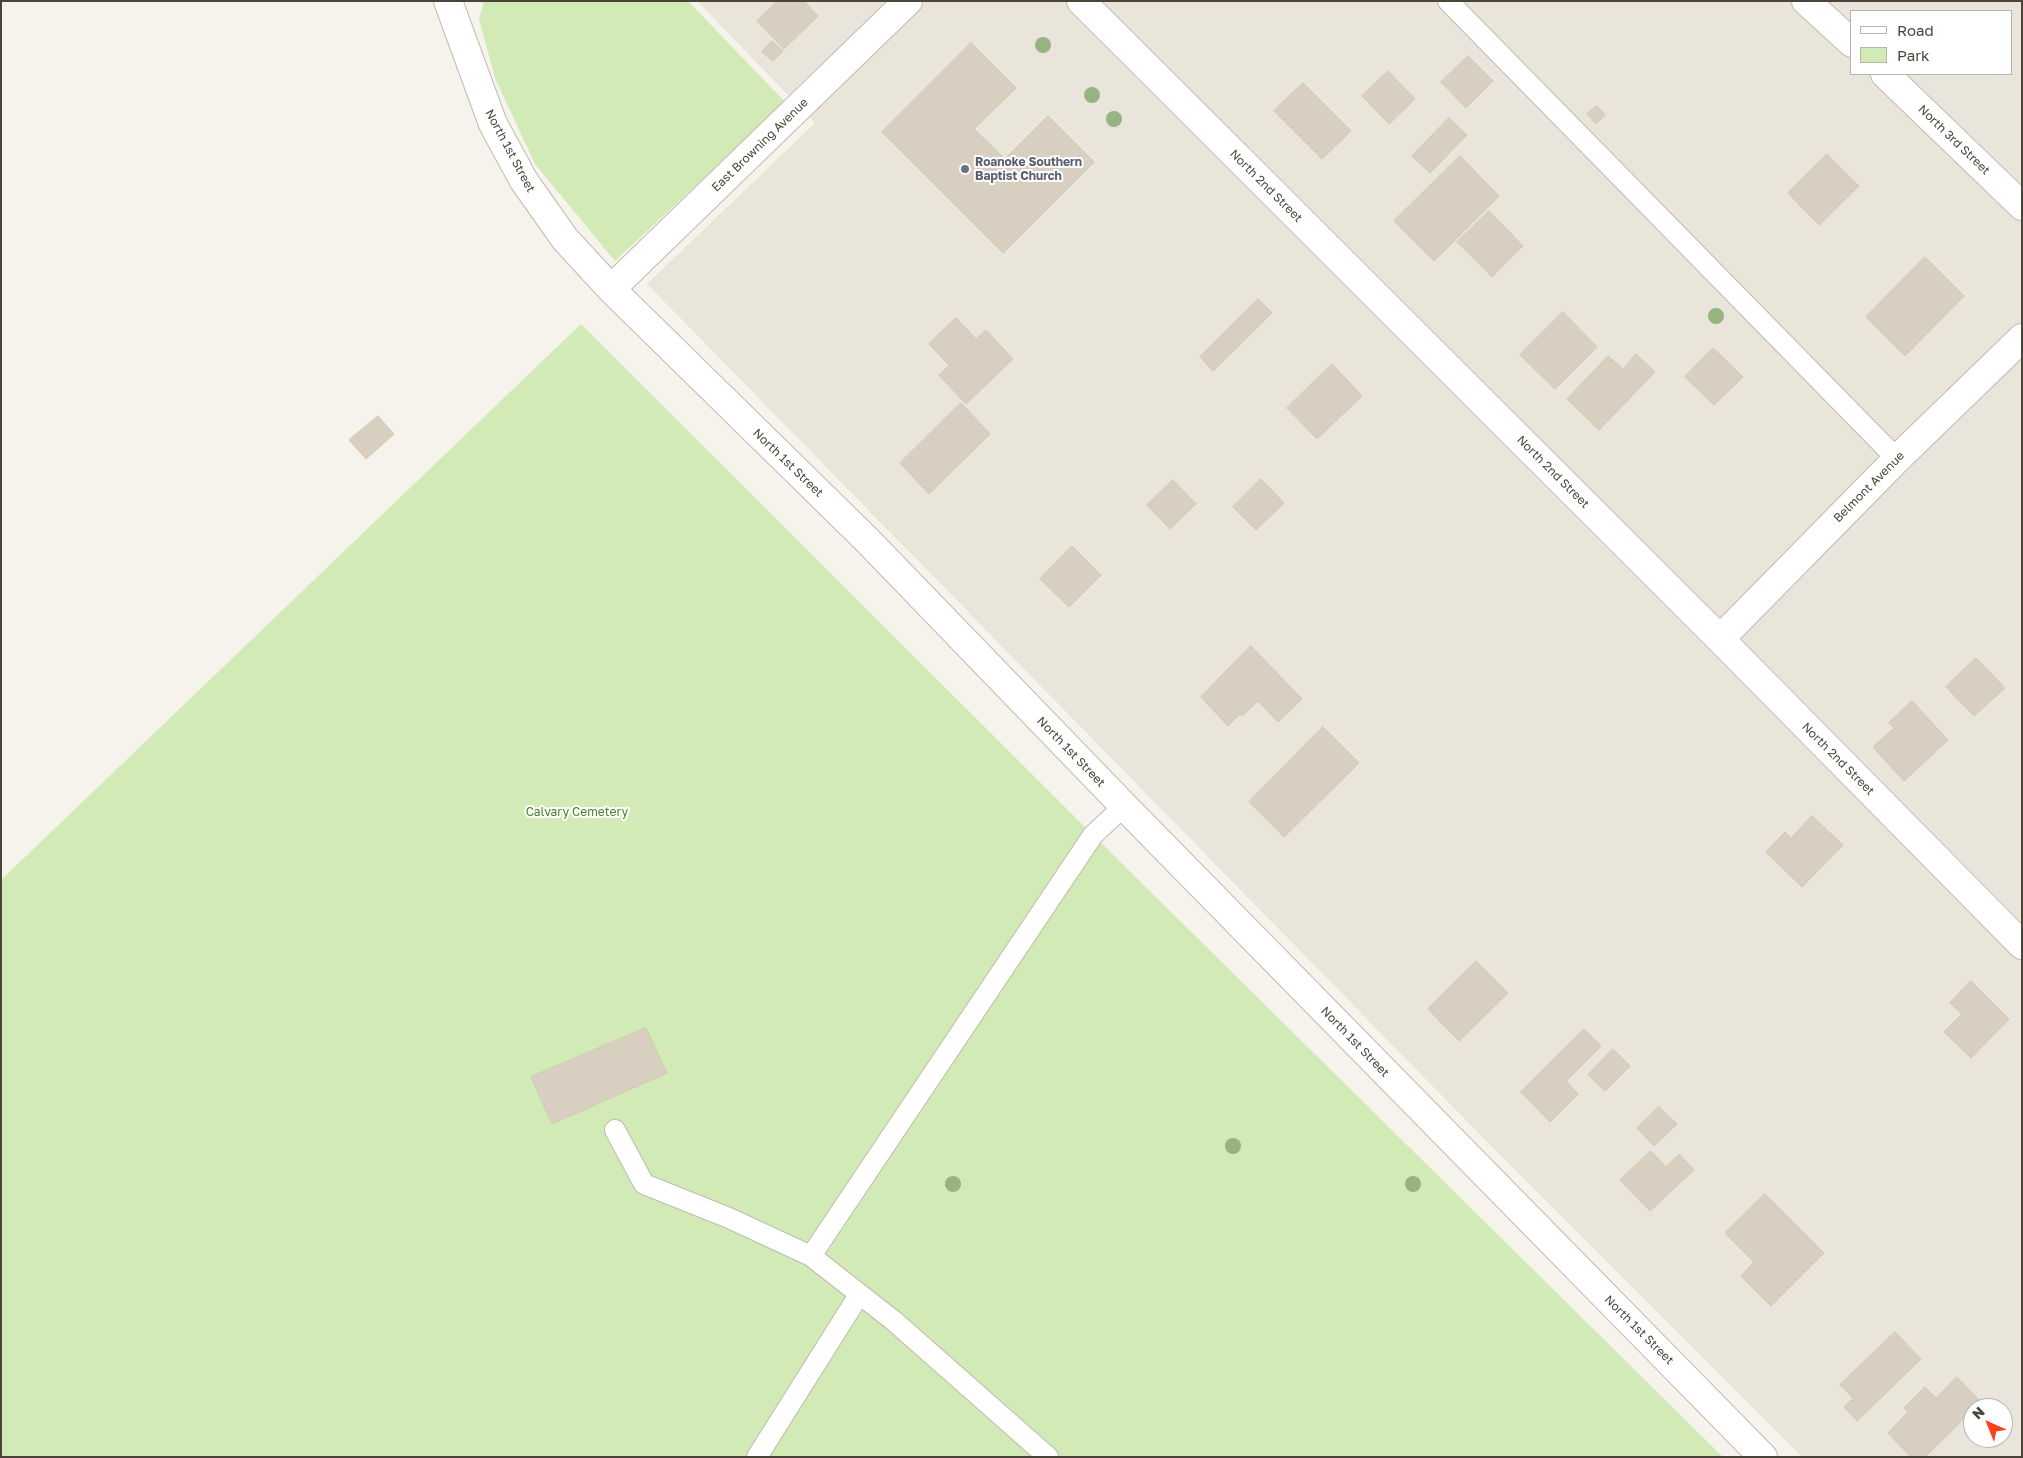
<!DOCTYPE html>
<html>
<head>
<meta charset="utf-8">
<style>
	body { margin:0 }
	#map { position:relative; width:2023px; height:1458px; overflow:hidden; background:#f6f3ec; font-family:"Golos Text",sans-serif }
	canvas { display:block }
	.frame { position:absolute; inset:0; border:2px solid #4b4439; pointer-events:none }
	.legend { position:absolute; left:1850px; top:10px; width:162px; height:65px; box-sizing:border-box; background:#fff; border:1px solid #b7b4b0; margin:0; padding:6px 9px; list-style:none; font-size:15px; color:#4b4439 }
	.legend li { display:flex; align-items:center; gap:10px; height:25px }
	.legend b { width:25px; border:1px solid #b7b4b0 }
	.north { position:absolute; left:1963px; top:1398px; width:50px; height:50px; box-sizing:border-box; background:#fff; border:1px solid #b7b4b0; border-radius:50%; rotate:316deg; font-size:14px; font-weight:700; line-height:20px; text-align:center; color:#4b4439 }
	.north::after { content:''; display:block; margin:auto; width:18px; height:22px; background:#fc3f1d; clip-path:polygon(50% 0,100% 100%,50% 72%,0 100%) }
</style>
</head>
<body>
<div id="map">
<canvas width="2023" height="1458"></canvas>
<div class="frame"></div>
<ul class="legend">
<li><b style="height:6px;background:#fff"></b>Road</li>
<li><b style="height:14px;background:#d2eab5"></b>Park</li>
</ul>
<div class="north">N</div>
</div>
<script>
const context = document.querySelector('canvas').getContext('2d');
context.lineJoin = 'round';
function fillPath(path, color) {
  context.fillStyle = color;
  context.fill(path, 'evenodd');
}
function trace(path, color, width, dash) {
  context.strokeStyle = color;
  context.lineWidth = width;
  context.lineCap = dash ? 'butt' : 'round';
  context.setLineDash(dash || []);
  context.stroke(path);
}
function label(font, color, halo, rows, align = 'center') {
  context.font = font + ' "Golos Text",sans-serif';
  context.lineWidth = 4;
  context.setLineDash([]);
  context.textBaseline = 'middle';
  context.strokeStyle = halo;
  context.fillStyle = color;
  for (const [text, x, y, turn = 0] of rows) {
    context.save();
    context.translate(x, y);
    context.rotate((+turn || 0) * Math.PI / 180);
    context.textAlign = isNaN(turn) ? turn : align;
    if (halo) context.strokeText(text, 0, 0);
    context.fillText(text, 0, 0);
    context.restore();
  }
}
fillPath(new Path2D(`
	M697,1H2022V1457H1802L1503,1158L647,284L815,123ZM1852,11H2012V74H1852ZM1973,1408H2003V1438H1973Z`), '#eae5da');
fillPath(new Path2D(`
	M484,1H688L785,102L615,261L535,164L495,78L479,19Z
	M581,324L1093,835L1723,1457H1V880Z`), '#d2eab5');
const building = new Path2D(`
	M778,1H804L818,16L784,49L757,21Z
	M772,41L783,51L773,61L762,52Z
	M971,43L1016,88L974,129L1005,159L1048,116L1094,162L1003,253L882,132Z
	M1468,56L1493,81L1466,108L1441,82Z
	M1388,71L1415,99L1389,124L1362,96Z
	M1303,83L1351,131L1322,159L1274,111Z
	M1597,106L1605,115L1596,124L1587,114Z
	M1449,118L1467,135L1430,173L1412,156Z
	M1827,154L1859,186L1819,225L1788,193Z
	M1460,156L1499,196L1434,261L1394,221Z
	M1489,211L1523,246L1492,277L1457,242Z
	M1925,257L1964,296L1905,356L1866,317Z
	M1258,299L1272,313L1213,371L1200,357Z
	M1563,312L1597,347L1555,389L1520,355Z
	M956,318L976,339L986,330L1013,359L966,404L939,375L949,365L929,344Z
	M1713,348L1743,377L1714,405L1685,377Z
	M1636,354L1655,372L1599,430L1567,399L1608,356L1623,369Z
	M1332,364L1362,396L1317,439L1287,408Z
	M961,403L990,434L929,494L900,463Z
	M378,416L394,434L366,459L349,440Z
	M1261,479L1284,503L1256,530L1233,507Z
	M1173,480L1196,504L1170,529L1147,505Z
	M1072,546L1101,575L1069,607L1040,579Z
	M1251,646L1302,699L1278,722L1258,701L1242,716L1240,714L1228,726L1201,697Z
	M1976,658L2005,688L1974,716L1946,687Z
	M1912,701L1948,740L1904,781L1873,747L1894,728L1889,723Z
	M1323,727L1359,763L1284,837L1249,802Z
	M1812,816L1843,845L1802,887L1766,852L1785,832L1791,838Z
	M1476,961L1508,993L1459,1041L1428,1009Z
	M1971,981L2009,1019L1971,1058L1944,1032L1962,1014L1950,1003Z
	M646,1028L667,1073L552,1124L531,1077Z
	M1584,1029L1601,1046L1566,1081L1578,1094L1550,1122L1521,1092Z
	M1613,1049L1630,1066L1605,1091L1588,1075Z
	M1659,1107L1677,1124L1654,1146L1637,1128Z
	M1651,1151L1666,1167L1679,1154L1694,1170L1650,1211L1620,1180Z
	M1765,1194L1824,1253L1771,1306L1741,1276L1754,1262L1725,1233Z
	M1895,1332L1921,1359L1857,1421L1844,1407L1853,1398L1840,1385Z
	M1957,1377L1981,1402L1925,1457H1911L1888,1433L1908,1412L1904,1408L1925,1387L1936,1398Z`);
fillPath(building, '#d8cfc1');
trace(building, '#d3c7b4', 1);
const service = new Path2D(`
	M1448,1L1897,459
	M615,1130L644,1184L729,1218L811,1256L894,1321L1048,1457
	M811,1256L1093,835L1124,806
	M757,1457L859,1295`);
const minor = new Path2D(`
	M448,1L493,124L524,181L565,239L611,289L868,541L1124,806L1763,1457
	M1081,1L1720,639L2022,945
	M1806,1L1852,43
	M1885,74L2022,206
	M611,289L908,1
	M1720,639L1897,459L2022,338`);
trace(service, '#c2bbae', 22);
trace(minor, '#c2bbae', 30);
trace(service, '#fff', 20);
trace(minor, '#fff', 28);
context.fillStyle = '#97b381';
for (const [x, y] of [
	[1043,45],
	[1092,95],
	[1114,119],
	[1716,316],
	[1233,1146],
	[953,1184],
	[1413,1184]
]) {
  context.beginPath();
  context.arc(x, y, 8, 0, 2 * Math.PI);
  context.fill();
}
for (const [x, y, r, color] of [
	[965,169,5,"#6b7280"]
]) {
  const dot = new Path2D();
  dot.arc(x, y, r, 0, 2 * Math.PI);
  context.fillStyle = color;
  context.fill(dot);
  trace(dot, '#fff', 2);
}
label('12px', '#4b4439', '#fff', [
	["North 3rd Street",1954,140,44],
	["East Browning Avenue",760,145,-44],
	["North 1st Street",510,151,62],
	["North 2nd Street",1266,186,45],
	["North 1st Street",788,463,44],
	["North 2nd Street",1553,472,45],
	["Belmont Avenue",1869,487,-45],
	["North 1st Street",1071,752,46],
	["North 2nd Street",1838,759,45],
	["North 1st Street",1355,1042,46],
	["North 1st Street",1639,1330,45]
]);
label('bold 12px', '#5b616d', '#fff', [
	["Roanoke Southern",975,162],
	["Baptist Church",975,176]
], 'left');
label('12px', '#4a7f2a', '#fff', [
	["Calvary Cemetery",577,812]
]);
</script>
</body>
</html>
